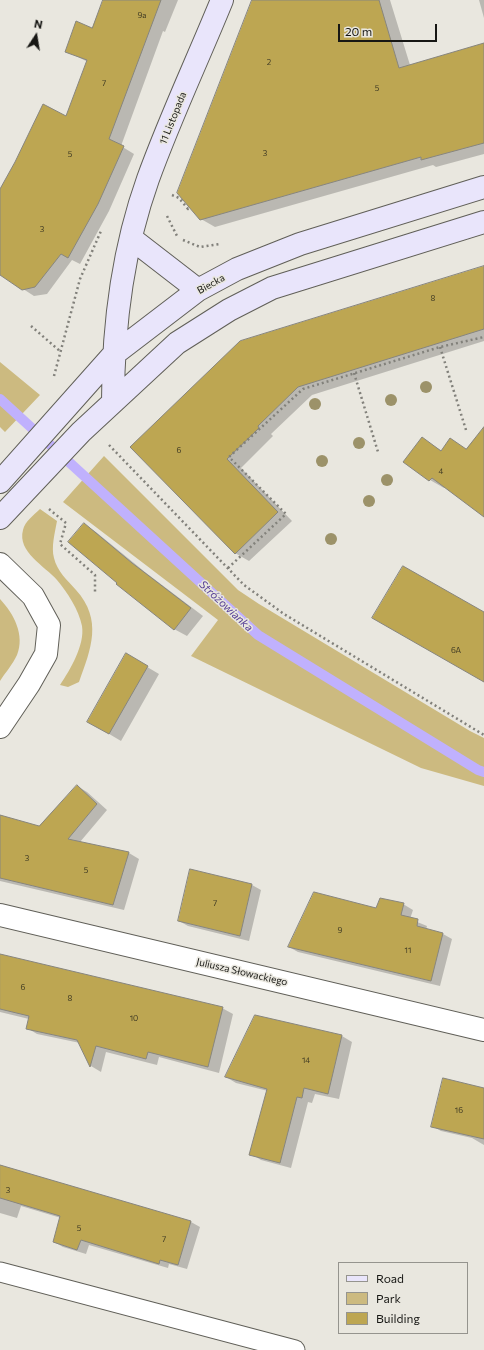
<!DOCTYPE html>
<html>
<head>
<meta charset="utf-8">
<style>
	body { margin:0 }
	#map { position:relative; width:484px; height:1350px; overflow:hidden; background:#e9e7df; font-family:Commissioner,sans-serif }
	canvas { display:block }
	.legend { position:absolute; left:338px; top:1262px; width:130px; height:72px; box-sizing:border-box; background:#e9e7df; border:1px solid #95948e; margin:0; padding:5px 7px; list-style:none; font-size:12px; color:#171714 }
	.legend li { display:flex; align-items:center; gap:8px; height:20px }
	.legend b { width:20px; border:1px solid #95948e }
	.north { position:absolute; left:16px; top:16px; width:40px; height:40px; -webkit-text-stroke:3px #e9e7df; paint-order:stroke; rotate:12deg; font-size:11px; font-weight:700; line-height:16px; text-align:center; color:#171714 }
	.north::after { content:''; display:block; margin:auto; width:14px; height:18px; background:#171714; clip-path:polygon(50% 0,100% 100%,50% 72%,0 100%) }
	.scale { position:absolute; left:338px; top:24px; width:99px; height:18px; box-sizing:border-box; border:2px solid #171714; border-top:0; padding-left:5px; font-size:12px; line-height:14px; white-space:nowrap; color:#171714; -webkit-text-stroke:3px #e9e7df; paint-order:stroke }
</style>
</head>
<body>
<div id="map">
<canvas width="484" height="1350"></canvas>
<ul class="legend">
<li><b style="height:5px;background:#e9e5fb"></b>Road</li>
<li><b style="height:11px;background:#ccba80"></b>Park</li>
<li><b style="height:11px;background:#bda652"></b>Building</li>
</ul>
<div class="north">N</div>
<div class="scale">20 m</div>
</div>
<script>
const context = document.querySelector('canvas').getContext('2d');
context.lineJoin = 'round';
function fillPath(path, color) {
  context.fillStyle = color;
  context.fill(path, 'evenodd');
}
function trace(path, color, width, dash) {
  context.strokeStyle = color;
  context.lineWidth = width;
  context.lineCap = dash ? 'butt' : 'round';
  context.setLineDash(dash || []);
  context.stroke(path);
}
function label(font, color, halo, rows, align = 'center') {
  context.font = font + ' Commissioner,sans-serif';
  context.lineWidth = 3;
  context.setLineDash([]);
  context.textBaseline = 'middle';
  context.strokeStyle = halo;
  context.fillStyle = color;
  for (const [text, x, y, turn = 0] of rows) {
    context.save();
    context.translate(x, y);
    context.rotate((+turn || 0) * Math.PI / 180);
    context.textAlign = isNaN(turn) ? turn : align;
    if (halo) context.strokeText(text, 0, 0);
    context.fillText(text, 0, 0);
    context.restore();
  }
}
fillPath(new Path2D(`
	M0,362L40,395L5,432L0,427Z
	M104,456L238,590L259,604L470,731L484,738V786L421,768L191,656L218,620L63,502Z
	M40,509L57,521C55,532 51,547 54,558C57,571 67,580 76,590C103,620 91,649 79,682L68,687L60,685C70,670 85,645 82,626C79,610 67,592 57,580C45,566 17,552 23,530C25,521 34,515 40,509Z
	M0,599C14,614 25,635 17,655C13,664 5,673 0,681Z`), '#ccba80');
fillPath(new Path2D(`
	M104,0H178L165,32L163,31L121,146L134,154L109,211L80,264L72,260L47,294L34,296L0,274V194L67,118L88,62L66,51L93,29Z
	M253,0H390L410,65L484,44V154L436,167L433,165L215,227L201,219Z
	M479,0H484V18Z
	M484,267V341L312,395L271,434L273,436L241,468L292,521L249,561L235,553L132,447Z
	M422,438L442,451L450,439L467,450L484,446V515L445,487L444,488L430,480Z
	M84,524L96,532L145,572L203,616L187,636L174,629Z
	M127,655L159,674L121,741L89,722Z
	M77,786L87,792L107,810L80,842L129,853L139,859L124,910L0,881V816L39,827Z
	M190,870L252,885L261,890L249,941L188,926L179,921Z
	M403,904L413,910L410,919L427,926L426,930L443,934L452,939L440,986L298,952L289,947L376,910Z
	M0,955L222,1008L233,1014L219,1073L159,1057L157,1065L106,1052L101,1072L91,1066L80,1043L37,1034L27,1028L29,1019L0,1012Z
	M256,1016L342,1036L352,1042L339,1099L315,1094L312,1103L308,1102L291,1168L261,1160L251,1154L268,1091L236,1083L226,1077Z
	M484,1089V1145L472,1138L441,1131L432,1126Z
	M0,1165L191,1222L200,1227L187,1269L169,1264L168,1268L89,1245L86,1254L63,1247L54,1242L61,1218L21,1206L17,1218L0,1213Z`), '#0003');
trace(new Path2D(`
	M0,399L258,635L478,770L484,772`), '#c0b1fd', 10);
const building = new Path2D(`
	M103,0H161L109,139L124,146L98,204L68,258L61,254L35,287L22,290L0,275V189L15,162L43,104L66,116L87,60L65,52L76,21L92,28Z
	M252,0H379L399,68L484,43V143L421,160V157L200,220L177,193Z
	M484,266V329L298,387L258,426L259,428L227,459L278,512L235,554L130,447L240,341Z
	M484,427V517L432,478L429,481L403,462L422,437L441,451L450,438L466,449Z
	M84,523L132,563L191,608L174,630L116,584L117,583L68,542Z
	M403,566L484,612V682L372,618Z
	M126,653L148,666L109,734L87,722Z
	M77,785L97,804L68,839L129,852L113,905L0,878V815L39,826Z
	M190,869L252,884L240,936L178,921Z
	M314,892L376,908L380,898L404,903L401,915L418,919L417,926L443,933L431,981L288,947Z
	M0,954L223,1007L208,1067L148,1052L146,1059L96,1046L90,1067L77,1040L26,1029L29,1016L0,1009Z
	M255,1015L342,1035L328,1094L304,1088L302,1098L297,1097L280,1163L249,1155L267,1089L225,1077Z
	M443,1078L484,1088V1139L431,1127Z
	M0,1165L191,1221L178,1265L160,1260L159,1264L81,1240L77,1250L53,1242L60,1216L0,1198Z`);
fillPath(building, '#bda652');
trace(building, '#87857e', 1);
const lane = new Path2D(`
	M0,1272L295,1350`);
const street = new Path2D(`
	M0,564L33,596L49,625L46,654L29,684L0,727
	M0,915L484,1030`);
const secondary = new Path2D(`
	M132,239L198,290
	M113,402C113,327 123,249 148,179C170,118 198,59 222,0
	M0,482L113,355L198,290L237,269L300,244L484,187
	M0,518L81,432L177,343L229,310L272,288L484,222`);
trace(lane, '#605f58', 21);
trace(street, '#605f58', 24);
trace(secondary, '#605f58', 24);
trace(new Path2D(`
	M172,195L179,198L188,209L189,207
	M167,216L177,236
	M183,240L200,247L220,244
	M31,326L61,352
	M440,347L466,430
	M354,373L378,452
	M54,376L80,279L101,231
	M109,445L244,585L284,614L484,735
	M49,509L66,523L60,544L95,575V592
	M228,568L286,514L229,457L303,389L440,347L484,337`), '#82817b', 2.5, [2, 3]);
trace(lane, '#fff', 19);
trace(street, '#fff', 22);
trace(secondary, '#e9e5fb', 22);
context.fillStyle = '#9c9269';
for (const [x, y] of [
	[426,387],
	[391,400],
	[315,404],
	[359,443],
	[322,461],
	[387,480],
	[369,501],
	[331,539]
]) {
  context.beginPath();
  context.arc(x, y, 6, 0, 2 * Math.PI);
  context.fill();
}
label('8px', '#403b24', null, [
	["9a",142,15],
	["2",269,62],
	["7",104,83],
	["5",377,88],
	["3",265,153],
	["5",70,154],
	["3",42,229],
	["8",433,298],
	["6",179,450],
	["4",441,471],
	["6A",456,650],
	["3",27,858],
	["5",86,870],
	["7",215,903],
	["9",340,930],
	["11",408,950],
	["6",23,987],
	["8",70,998],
	["10",134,1018],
	["14",306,1060],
	["16",459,1110],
	["3",8,1190],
	["5",79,1228],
	["7",164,1239]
]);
label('10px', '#171714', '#e9e7df', [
	["11 Listopada",173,118,-68],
	["Biecka",211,284,-29],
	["Juliusza Słowackiego",242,972,13]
]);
label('italic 11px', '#594198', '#e9e7df', [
	["Stróżowianka",226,606,43]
]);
</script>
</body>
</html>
